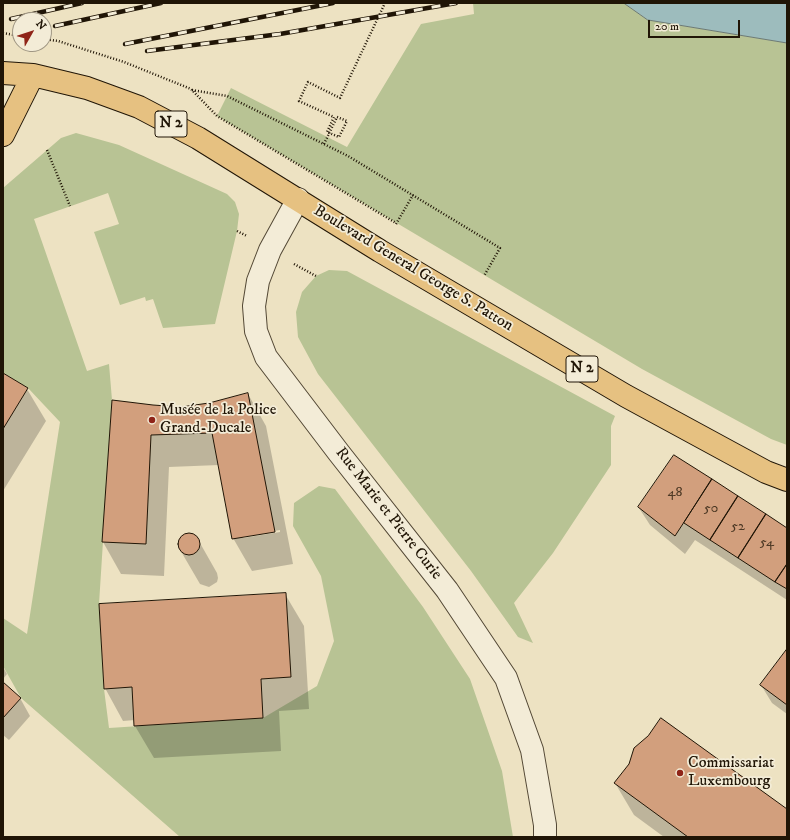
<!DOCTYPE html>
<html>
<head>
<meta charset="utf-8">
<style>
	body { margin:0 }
	#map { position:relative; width:790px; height:840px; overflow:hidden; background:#ede2c2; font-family:"IM FELL DW Pica",serif }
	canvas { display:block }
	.frame { position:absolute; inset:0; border:4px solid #201506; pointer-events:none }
	.north { position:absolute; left:12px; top:12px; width:40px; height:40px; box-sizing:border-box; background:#f3ecd7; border:1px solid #9f9683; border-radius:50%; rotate:51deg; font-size:11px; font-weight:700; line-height:16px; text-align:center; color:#201506 }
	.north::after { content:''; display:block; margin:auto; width:14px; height:18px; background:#8f2418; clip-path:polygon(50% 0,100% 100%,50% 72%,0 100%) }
	.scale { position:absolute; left:648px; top:20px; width:92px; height:18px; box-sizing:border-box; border:2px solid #201506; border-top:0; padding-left:5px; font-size:12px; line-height:14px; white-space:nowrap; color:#201506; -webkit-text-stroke:3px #f3ecd7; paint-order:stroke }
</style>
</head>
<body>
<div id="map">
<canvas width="790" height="840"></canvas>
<div class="frame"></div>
<div class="north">N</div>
<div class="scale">20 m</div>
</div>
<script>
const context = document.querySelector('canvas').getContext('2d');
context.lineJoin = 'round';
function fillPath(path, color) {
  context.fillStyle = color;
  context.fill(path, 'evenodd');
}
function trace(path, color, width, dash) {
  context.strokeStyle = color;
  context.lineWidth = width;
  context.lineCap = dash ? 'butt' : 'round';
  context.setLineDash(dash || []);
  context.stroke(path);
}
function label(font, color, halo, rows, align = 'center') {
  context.font = font + ' "IM FELL DW Pica",serif';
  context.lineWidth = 3.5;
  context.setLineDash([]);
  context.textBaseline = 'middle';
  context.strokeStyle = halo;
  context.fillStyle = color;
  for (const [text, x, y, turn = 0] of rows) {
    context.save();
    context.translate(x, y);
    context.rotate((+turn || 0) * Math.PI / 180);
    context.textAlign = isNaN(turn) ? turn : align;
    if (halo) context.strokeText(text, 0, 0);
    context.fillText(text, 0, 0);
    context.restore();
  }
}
fillPath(new Path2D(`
	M473,3H624L648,20L787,43V445L771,439L642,369L217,116L231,88L347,147L421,24L474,14Z
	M76,133L119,145L227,194L235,202L239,214L237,231L215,324L163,328L153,299L146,301L145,297L120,305L94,232L119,224L108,193L34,219L87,371L109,364L112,400L99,604L104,689L109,728L263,718L317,686L334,641L321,576L293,526L294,503L319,486L335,489L423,607L470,679L502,771L513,837H180L21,698L3,666V618L27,634L60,422L28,388L3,373V188L61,138Z
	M329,270L347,271L615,416L611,426V465L553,553L514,603L533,643L518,637L471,571L318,374L298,337L296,312L302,292L316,276Z`), '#b8c394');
const water = new Path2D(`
	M624,3H787V43L648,20Z`);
fillPath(water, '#9dbcbd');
trace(water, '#6b7974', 1);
fillPath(new Path2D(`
	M3,374L27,389L46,421L3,491Z
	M248,394L266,426L293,564L252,571L233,538L219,465L169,467L164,576L121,574L103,542L113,401L181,408L209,404ZM280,530V532L243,538V536Z
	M674,456L787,529V600L695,540L685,554L650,525L639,508Z
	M187,533H192L196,536L217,573L218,578L217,582L209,587L200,584L179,548L180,538L183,535Z
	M285,594L304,626L309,709L279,711L281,751L154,758L135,726V720L123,721L105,688Z
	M787,650V714L772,703L761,685Z
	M3,667L7,674L3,679Z
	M3,683L20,698L30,716L9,740L3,735Z
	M615,783L787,810V837H664L634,815Z`), '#0003');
const building = new Path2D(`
	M3,373L28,388L3,429Z
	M248,393L275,532L232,539L212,433L151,435L146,544L102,542L112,400L153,405L181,407L209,403Z
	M674,455L712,479L675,536L638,507Z
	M712,479L738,496L710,540L684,523Z
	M738,496L766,514L738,558L710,540Z
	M766,514L787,528V564L775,582L738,558Z
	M178 544a11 11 0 1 1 22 0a11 11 0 1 1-22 0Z
	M787,564V589L775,582Z
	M286,593L291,677L261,679L263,718L134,726L132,687L104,689L99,604Z
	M787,649V705L760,685Z
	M3,682L21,698L3,718Z
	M661,718L787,809V837H688L614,783L629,764L634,748L648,736Z`);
fillPath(building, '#d29f7d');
trace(building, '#201506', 1);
const minor = new Path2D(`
	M298,199L270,250L258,281L254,306L256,331L266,357L339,453L447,590L506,678L532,750L545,825V837`);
const major = new Path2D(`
	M3,73L33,75L87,88L139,107L198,138L380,251L626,396L766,472L787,480
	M3,135L33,75`);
trace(minor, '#534835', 24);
trace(major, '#201506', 24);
trace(new Path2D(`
	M3,33L20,36
	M44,39L58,41L124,62L191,89L217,116L396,223
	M192,90L227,96L348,156L500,248L484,276
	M324,144L337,117L347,121L339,137L327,132L334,117L299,101L308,82L340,98L385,3
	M47,150L70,206
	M396,224L413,195
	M237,231L247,236
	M294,264L316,276`), '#201506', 2.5, [1, 2]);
trace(minor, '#f3ecd7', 22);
trace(major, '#e6c181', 22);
const rail = new Path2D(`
	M11,19L82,3
	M55,26L161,3
	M125,44L333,3
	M147,51L280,34L456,3`);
trace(rail, '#201506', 4.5);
trace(rail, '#f3ecd7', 3, [9]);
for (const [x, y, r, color] of [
	[152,420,4,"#8f2418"],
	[680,773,4,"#8f2418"]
]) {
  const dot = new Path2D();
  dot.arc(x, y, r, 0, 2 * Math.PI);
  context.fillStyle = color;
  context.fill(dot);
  trace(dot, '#f3ecd7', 1.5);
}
label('14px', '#4c3824', null, [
	["48",675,493],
	["50",711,509],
	["52",738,527],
	["54",767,543]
]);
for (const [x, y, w] of [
	[171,124,32],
	[582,369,32]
]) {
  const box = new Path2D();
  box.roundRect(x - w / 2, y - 13, w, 26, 3);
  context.fillStyle = '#f3ecd7';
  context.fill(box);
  trace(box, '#201506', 1);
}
label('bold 15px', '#201506', null, [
	["N 2",171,124],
	["N 2",582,369]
]);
label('16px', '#201506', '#f3ecd7', [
	["Boulevard General George S. Patton",413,269,31],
	["Rue Marie et Pierre Curie",388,514,52]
]);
label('16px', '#201506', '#f3ecd7', [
	["Musée de la Police",160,411],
	["Grand-Ducale",160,429],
	["Commissariat",688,764],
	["Luxembourg",688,782]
], 'left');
</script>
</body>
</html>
